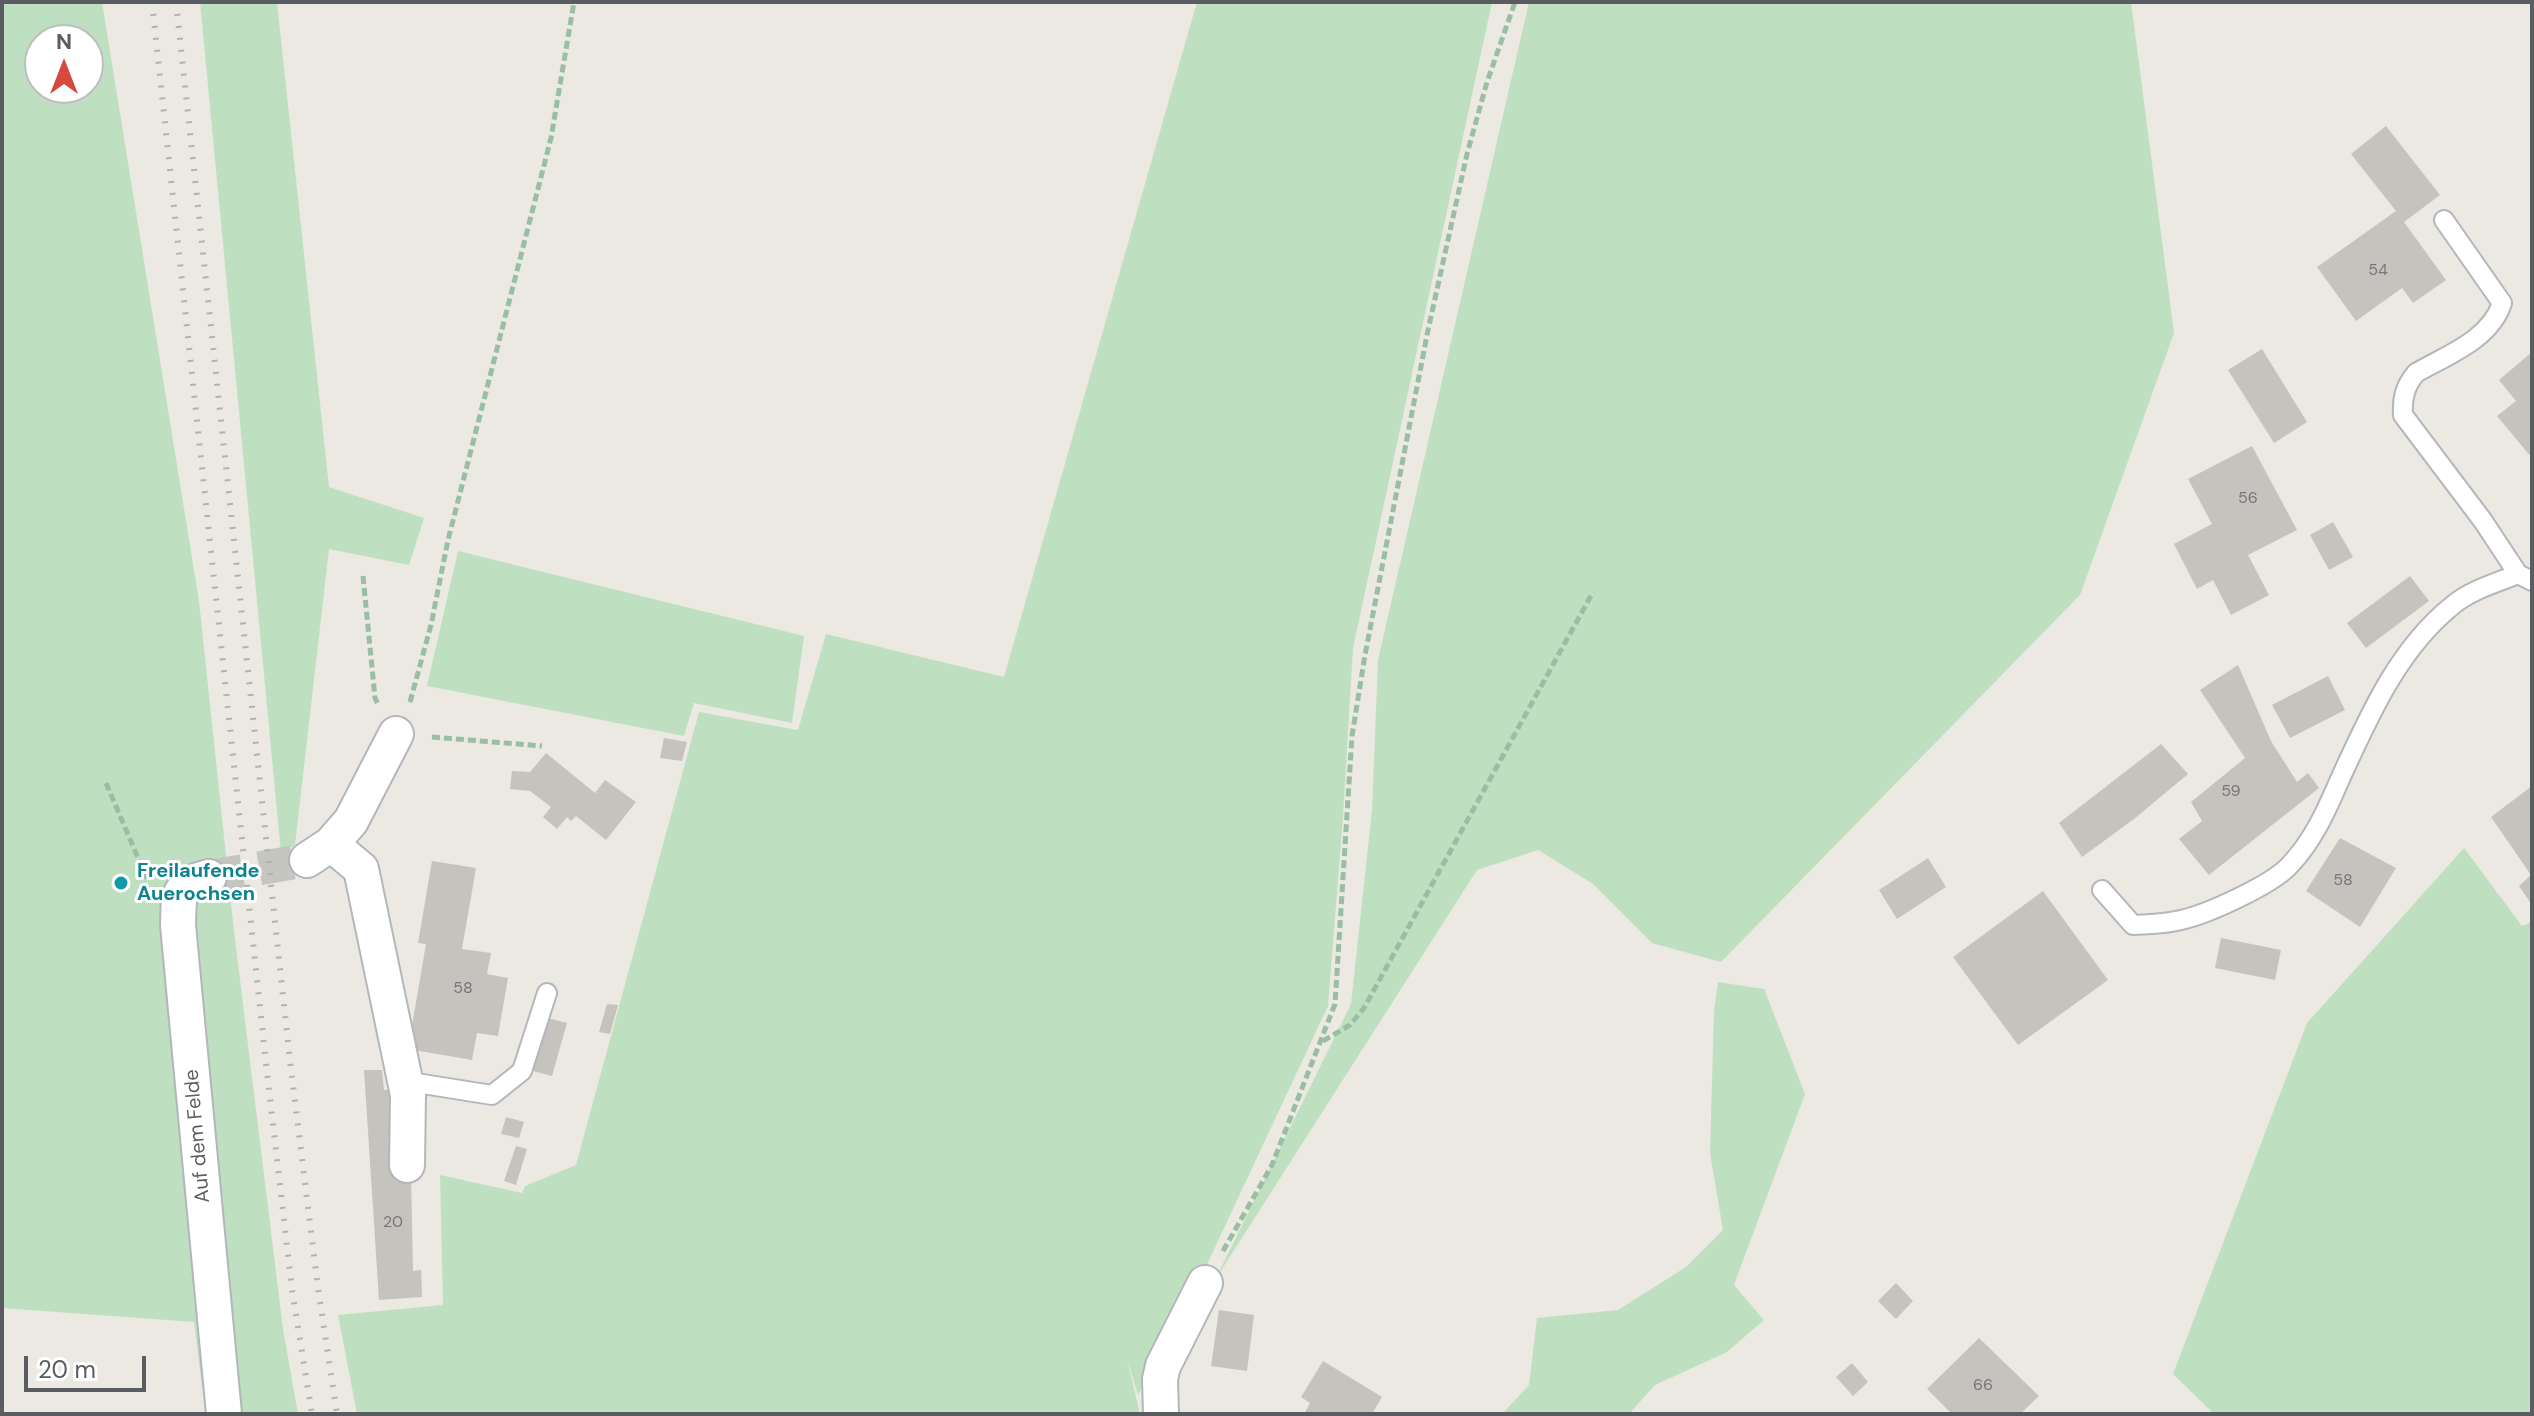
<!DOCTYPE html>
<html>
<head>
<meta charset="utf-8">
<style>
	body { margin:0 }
	#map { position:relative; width:2534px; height:1416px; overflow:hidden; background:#ebe9e1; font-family:"DM Sans",sans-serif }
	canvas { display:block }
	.frame { position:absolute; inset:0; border:4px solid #595c60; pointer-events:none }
	.north { position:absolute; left:24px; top:24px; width:80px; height:80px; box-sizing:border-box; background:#fff; border:2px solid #bdbebf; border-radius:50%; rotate:0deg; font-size:22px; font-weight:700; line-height:32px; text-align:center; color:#595c60 }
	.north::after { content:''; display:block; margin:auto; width:28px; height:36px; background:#d6493c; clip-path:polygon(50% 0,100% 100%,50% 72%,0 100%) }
	.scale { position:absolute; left:24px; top:1356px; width:122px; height:36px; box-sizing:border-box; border:4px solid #595c60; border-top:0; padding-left:10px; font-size:24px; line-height:28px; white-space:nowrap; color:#595c60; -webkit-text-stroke:6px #fff; paint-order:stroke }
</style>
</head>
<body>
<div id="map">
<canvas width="2534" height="1416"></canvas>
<div class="frame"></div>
<div class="north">N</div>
<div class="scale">20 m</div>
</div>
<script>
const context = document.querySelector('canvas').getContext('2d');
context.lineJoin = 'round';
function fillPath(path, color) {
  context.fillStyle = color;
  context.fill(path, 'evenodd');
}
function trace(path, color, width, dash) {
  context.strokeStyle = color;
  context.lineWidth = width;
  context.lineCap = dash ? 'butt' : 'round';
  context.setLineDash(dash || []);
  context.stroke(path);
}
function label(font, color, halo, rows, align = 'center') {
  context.font = font + ' "DM Sans",sans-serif';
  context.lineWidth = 6;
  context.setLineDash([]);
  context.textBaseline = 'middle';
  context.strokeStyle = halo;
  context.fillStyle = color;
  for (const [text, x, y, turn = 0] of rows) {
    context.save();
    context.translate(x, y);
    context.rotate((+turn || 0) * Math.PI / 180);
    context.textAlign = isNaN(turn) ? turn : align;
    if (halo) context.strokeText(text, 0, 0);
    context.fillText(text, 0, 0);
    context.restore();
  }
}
fillPath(new Path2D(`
	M2,2H102L199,601L234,931L283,1329L298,1414H235L234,1384L202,1386L194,1322L2,1308ZM40,40H88V88H40Z
	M200,2H277L329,487L424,518L409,565L329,549L295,845L281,853Z
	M1197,2H1492L1353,648L1343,817L1328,1006L1203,1273L1138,1395L1127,1359L1140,1414H357L338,1315L443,1305L440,1175L522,1193L525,1186L576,1165L699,712L798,730L826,634L1004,677Z
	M1529,2H2131L2174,333L2080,595L1721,962L1652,943L1593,884L1538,850L1477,870L1215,1280L1351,1004L1372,810L1378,660Z
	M458,551L804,636L792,723L694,703L684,736L427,686Z
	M2464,848L2522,926L2532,922V1414H2214L2173,1374L2307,1023Z
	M1718,982L1764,989L1805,1094L1734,1285L1764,1320L1727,1352L1655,1385L1629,1414H1502L1529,1385L1537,1318L1618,1310L1686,1267L1723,1230L1710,1153L1714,1011Z`), '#bfe0c0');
fillPath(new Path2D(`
	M2386,126L2440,195L2404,222L2446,280L2413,303L2402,288L2356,321L2317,267L2396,211L2351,154Z
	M2262,349L2307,422L2274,443L2228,370Z
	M2532,352V458L2497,416L2516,401L2499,380Z
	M2252,446L2297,530L2248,555L2269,595L2231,615L2213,580L2197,589L2174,544L2212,524L2188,479Z
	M2333,522L2353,557L2329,570L2310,535Z
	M2410,576L2429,601L2366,648L2347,623Z
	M2238,665L2271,741L2297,782L2308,773L2319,788L2209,875L2179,839L2202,821L2191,802L2245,758L2200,690Z
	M2328,676L2345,710L2290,738L2272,705Z
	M664,738L687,742L682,761L660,758Z
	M2161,744L2188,774L2134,819L2082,857L2059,823Z
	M546,753L595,793L605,780L636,802L606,840L576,816L571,821L567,817L557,829L543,817L551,807L530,791L510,789L512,771L530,772Z
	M2532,786V905L2519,886L2531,875L2491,817Z
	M2340,838L2396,868L2360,927L2306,891Z
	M1928,858L1946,887L1897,919L1879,890Z
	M432,861L476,868L462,949L491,953L487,974L508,978L498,1036L477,1033L472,1060L408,1049L426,944L418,943Z
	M2043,891L2108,980L2018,1045L1953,957Z
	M2221,938L2281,950L2275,980L2215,968Z
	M607,1004L618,1005L610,1034L599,1032Z
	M544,1017L567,1023L552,1076L529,1070Z
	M364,1070H382L384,1090L397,1089L411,1175L413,1271L421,1270L422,1297L379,1300Z
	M506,1117L524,1122L519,1138L501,1134Z
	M516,1146L527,1149L516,1185L504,1181Z
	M1896,1283L1913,1301L1896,1319L1878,1301Z
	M1219,1310L1254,1315L1247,1371L1211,1366Z
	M1979,1338L2039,1396L2020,1414H1952L1927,1389Z
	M1323,1361L1382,1397L1372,1414H1304L1310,1403L1301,1397Z
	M1852,1363L1868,1382L1853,1396L1836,1377Z`), '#c6c3be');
trace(new Path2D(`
	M209,877L307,860`), '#c6c6c1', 34, [34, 17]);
const service = new Path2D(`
	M2444,220L2502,303C2490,340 2447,355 2416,373C2405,386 2402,398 2403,415L2483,521L2518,574L2532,581
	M2102,890L2133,925C2149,924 2166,924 2181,920C2208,914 2271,885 2289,866C2314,840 2327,809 2341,777C2369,716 2398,649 2453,605C2471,590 2496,583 2518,574
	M404,1081L492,1095L522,1071L547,993`);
const minor = new Path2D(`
	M331,844L361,869L408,1095L407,1165
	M307,860L331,844L351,821L396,734
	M209,877C176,885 179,895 178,925L224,1414
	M1161,1414L1160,1379L1163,1366L1205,1283`);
trace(service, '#b3b6ba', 22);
trace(minor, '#b3b6ba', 38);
trace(new Path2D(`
	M363,576L375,698L378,704
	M410,702L431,625L448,540L551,138L574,2
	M432,737L542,746
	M106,783L147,879
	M1323,1041L1350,1025L1364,1008L1593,592
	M1223,1251L1272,1165L1335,1004L1352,736L1365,655L1428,330L1467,154L1487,82L1515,2`), '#98bea3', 5, [8, 4]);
trace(service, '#fff', 18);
trace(minor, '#fff', 34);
trace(new Path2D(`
	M152,2L266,1063L292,1290L312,1414
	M176,2L290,1061L318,1288L337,1414`), '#b1b2b2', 6, [2, 10]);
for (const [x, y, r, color] of [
	[121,883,8,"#0f9aa8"]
]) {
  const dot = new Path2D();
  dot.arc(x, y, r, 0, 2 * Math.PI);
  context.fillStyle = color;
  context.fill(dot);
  trace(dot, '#fff', 3);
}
label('16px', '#747678', null, [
	["54",2378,271],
	["56",2248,499],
	["59",2231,792],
	["58",2343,881],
	["58",463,989],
	["20",393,1223],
	["66",1983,1386]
]);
label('bold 20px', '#0d838f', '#fff', [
	["Freilaufende",137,872],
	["Auerochsen",137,895]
], 'left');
label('20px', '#595c60', '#fff', [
	["Auf dem Felde",198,1136,-95]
]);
</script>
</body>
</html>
